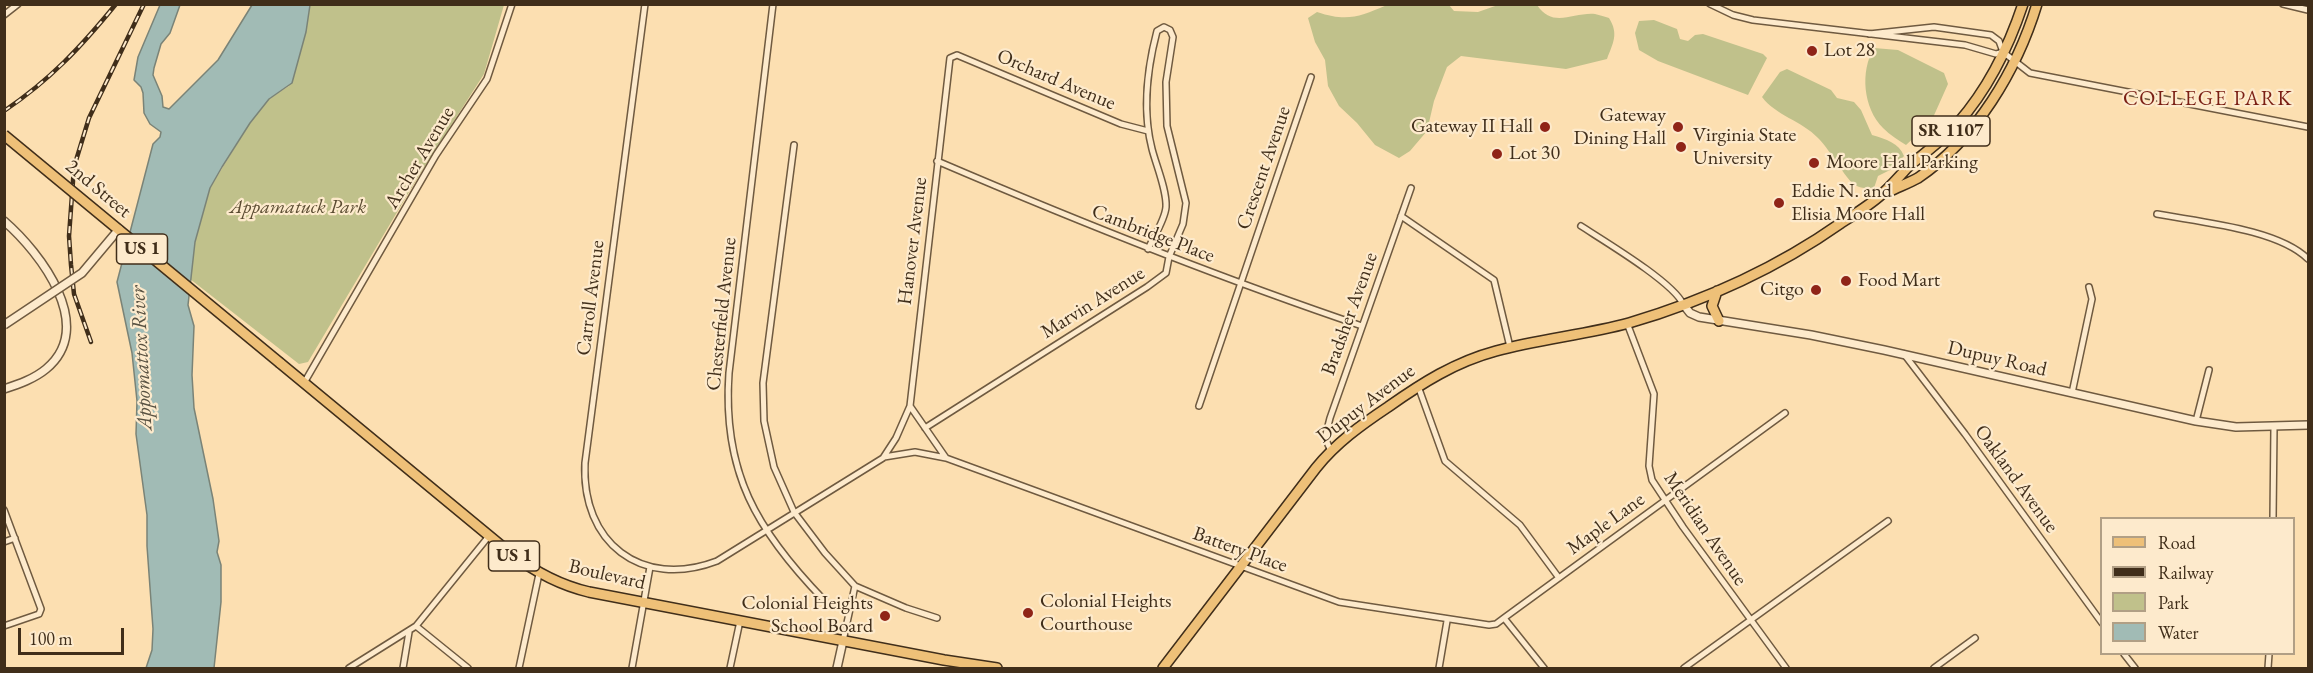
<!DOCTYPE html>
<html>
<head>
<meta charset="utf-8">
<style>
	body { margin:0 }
	#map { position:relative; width:2313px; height:673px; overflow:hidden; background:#fcdfb1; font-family:"EB Garamond",serif }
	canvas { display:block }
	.frame { position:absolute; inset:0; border:6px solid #402e1a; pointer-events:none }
	.legend { position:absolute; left:2100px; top:517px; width:195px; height:138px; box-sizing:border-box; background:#fdeacc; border:2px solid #b19f85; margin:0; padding:8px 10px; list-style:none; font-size:18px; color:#402e1a }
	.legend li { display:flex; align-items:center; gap:12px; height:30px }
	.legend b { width:30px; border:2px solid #b19f85 }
	.scale { position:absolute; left:18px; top:628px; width:106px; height:27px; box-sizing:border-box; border:3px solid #402e1a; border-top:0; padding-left:8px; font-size:18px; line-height:21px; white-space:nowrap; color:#402e1a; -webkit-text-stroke:4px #fdeacc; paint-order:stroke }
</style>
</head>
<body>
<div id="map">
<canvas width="2313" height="673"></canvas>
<div class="frame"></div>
<ul class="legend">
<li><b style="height:8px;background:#eec078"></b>Road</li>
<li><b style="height:8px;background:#402e1a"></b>Railway</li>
<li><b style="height:16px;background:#c0c18b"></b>Park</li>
<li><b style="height:16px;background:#a1bbb5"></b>Water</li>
</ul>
<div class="scale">100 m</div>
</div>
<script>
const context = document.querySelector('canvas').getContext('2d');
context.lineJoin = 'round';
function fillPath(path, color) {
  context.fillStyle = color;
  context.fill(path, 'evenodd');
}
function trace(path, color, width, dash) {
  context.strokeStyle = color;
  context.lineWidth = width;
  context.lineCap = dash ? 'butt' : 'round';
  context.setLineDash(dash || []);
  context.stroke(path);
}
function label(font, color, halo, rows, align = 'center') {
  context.font = font + ' "EB Garamond",serif';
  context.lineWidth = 4.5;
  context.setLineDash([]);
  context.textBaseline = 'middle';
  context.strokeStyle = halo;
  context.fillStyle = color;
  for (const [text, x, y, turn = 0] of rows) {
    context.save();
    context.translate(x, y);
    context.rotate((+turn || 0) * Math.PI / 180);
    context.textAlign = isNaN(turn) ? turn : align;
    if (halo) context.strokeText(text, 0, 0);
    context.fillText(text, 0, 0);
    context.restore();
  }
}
fillPath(new Path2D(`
	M310,5H504L484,74L418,177L308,362L299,364L190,279L195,242L210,188L250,123L269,99L289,86L306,32Z
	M1387,5H1449L1454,11L1478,12L1498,5H1537C1553,29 1573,12 1595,14C1600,15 1605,17 1609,18C1619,34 1613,43 1607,59L1566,69L1461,56L1447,67L1434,101L1427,131L1410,151L1399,158L1375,145L1357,123L1339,106L1328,86L1325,60L1315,42L1308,18L1317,12C1347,22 1359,17 1387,5Z
	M1654,20L1677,29L1680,39L1688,41L1695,35L1703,34L1763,54L1767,58L1748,95L1658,61L1639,50L1635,33L1639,21Z
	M1874,48L1898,50L1944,73L1948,84L1931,122L1906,145C1898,140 1890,135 1883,128C1863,108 1860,71 1874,48Z
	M1787,69L1831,90L1837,98L1854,102L1861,110L1872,135C1886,139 1899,143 1904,156L1894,168L1878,176L1874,188C1867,188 1861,189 1855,185C1847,181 1828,147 1818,138C1802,121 1775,115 1762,97L1780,72Z`), '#c0c18b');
const water = new Path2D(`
	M160,5H180L170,33L161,44L154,68L153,75L162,96L163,107L169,109L218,60L252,5H310L306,32L292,83L269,99L250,123L222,167L210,188L195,242L188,305L194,326L192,375L194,408L213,499L219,541L217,552L221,565V602L214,668H146L152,650L153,629L147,546V515L136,434L137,401L132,353L117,282L153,144L160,137L161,132L150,124L144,113L143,93L141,87L134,80L138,57Z`);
fillPath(water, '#a1bbb5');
trace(water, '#7a8377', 1.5);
const minor = new Path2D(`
	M645,4L585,463C581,542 641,590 717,561L883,458L896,438L910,406
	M773,4L729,373C722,472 757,531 824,600
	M1710,4L1733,15L1753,20L1965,45L1996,54L2002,52
	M2283,4L2308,10
	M4,15L18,4
	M1869,34L1934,27L1991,35L1999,41L2003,52L2030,73L2308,127
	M1148,131L1121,124L957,55L950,58L910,406L946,458L1339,602L1489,625L1496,624L1504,618L1785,413
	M794,145L763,383L764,421L774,467L794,512L825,553L855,586L906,608L937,618
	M937,161C1077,221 1217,277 1362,326
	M2157,214C2199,222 2278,229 2308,259
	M1401,216L1494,280L1510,347
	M1581,226C1604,241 1673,282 1683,304
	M1627,323L1654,394L1649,466L1652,480L1683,527L1786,668
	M1904,354L1965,434L2102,623
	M304,383L436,155L487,79L512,4
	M1418,386L1445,461L1520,525L1559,578
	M2072,393L2092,299L2089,287
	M1199,406L1311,77
	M2196,421L2209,370
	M925,428L1147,287L1166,273L1169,257L1183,224L1186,203L1167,126L1166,82L1173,37L1170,30L1164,27L1157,31C1147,69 1142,110 1152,149C1156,165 1167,190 1166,207C1165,220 1154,236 1148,249
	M1331,451L1325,438L1330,418L1411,188
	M884,457L915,452L946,458
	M4,510L41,609L39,614L4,626
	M2273,518L2274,427
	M4,542L15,538
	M1504,618L1544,668
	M416,626L468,668
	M843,641L855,586
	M2124,654L2135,668
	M349,668L416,626L489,536
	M403,668L409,632
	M519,668L539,574
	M632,668L650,567
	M730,668L740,621
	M1439,668L1447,621
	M1684,668L1888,521
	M1934,668L1975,638
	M2268,668L2269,654`);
const tertiary = new Path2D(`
	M4,221C41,253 97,327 46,369C34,379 19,384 4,389
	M1683,304L1690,313L1699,317L1811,335L1884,350L2196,421L2236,427L2308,425
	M837,668L843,641`);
const primary = new Path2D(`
	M1888,192C1898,187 1909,183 1918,178C1976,139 2017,70 2037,4
	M1717,291L1712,306L1719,321
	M280,363L510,553C535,572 559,585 589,592L944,660L997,668
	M1163,668L1316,468C1336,443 1361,425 1388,407C1422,383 1455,362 1496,351C1539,339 1585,335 1629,323C1704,301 1777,268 1841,223C1855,214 1870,205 1882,194C1891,186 1899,177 1907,168C1924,153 1943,140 1958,123C1987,90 2009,46 2023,4`);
trace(minor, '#6f5a40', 8);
trace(tertiary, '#6f5a40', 10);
trace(primary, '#402e1a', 12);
trace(minor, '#fdeacc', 5);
trace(tertiary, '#fdeacc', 7);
trace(primary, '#eec078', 9);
const rail = new Path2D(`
	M4,111C50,80 81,47 116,4
	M91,342L74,294L71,265L69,236L74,167L89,118L144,4`);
trace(rail, '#402e1a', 4.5);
trace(rail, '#fdeacc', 2, [7]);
const tertiaryBridge = new Path2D(`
	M4,325L82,273L119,229`);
const primaryBridge = new Path2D(`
	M4,135L280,363`);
trace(tertiaryBridge, '#6f5a40', 10, []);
trace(primaryBridge, '#402e1a', 12, []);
trace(tertiaryBridge, '#fdeacc', 7);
trace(primaryBridge, '#eec078', 9);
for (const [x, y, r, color] of [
	[1812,51,6,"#8f2418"],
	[1545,127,6,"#8f2418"],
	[1678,127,6,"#8f2418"],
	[1681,147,6,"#8f2418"],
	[1497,154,6,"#8f2418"],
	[1814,163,6,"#8f2418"],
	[1779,203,6,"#8f2418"],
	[1846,281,6,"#8f2418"],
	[1816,290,6,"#8f2418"],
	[1028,613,6,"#8f2418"],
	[885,616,6,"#8f2418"]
]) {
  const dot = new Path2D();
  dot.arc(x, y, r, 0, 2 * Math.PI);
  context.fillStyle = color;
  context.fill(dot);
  trace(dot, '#fdeacc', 2);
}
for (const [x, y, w] of [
	[1951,131,78],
	[142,249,51],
	[514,556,51]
]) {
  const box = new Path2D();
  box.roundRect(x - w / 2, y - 15, w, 30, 4.5);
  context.fillStyle = '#fdeacc';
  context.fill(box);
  trace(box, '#402e1a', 1.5);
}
label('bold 18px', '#402e1a', null, [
	["SR 1107",1951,131],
	["US 1",142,249],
	["US 1",514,556]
]);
label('20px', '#402e1a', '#fdeacc', [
	["Lot 28",1824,51],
	["Gateway",1666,116,"right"],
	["Dining Hall",1666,139,"right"],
	["Gateway II Hall",1533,127,"right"],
	["Virginia State",1693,136],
	["University",1693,159],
	["Lot 30",1509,154],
	["Moore Hall Parking",1826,163],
	["Eddie N. and",1791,192],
	["Elisia Moore Hall",1791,215],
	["Food Mart",1858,281],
	["Citgo",1804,290,"right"],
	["Colonial Heights",1040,602],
	["Courthouse",1040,625],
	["Colonial Heights",873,604,"right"],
	["School Board",873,627,"right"]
], 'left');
label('20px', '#402e1a', '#fdeacc', [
	["Orchard Avenue",1056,80,23],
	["Archer Avenue",420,158,-59],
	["Crescent Avenue",1264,168,-71],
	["2nd Street",98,189,40],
	["Cambridge Place",1153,234,21],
	["Hanover Avenue",913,241,-83],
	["Carroll Avenue",591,298,-83],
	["Marvin Avenue",1093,303,-32],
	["Chesterfield Avenue",722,314,-84],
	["Bradsher Avenue",1350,314,-70],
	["Dupuy Road",1997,359,13],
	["Dupuy Avenue",1366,404,-37],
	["Oakland Avenue",2016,479,54],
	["Maple Lane",1606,524,-36],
	["Meridian Avenue",1705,529,56],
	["Battery Place",1240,550,20],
	["Boulevard",607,575,13]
]);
label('italic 20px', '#5a4b31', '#fdeacc', [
	["Appamatuck Park",298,208]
]);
context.letterSpacing = '1.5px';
label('21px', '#7a1f14', '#fdeacc', [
	["COLLEGE PARK",2208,99]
]);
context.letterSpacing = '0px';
label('italic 21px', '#585141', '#fdeacc', [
	["Appomattox River",142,358,-93]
]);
</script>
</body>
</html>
